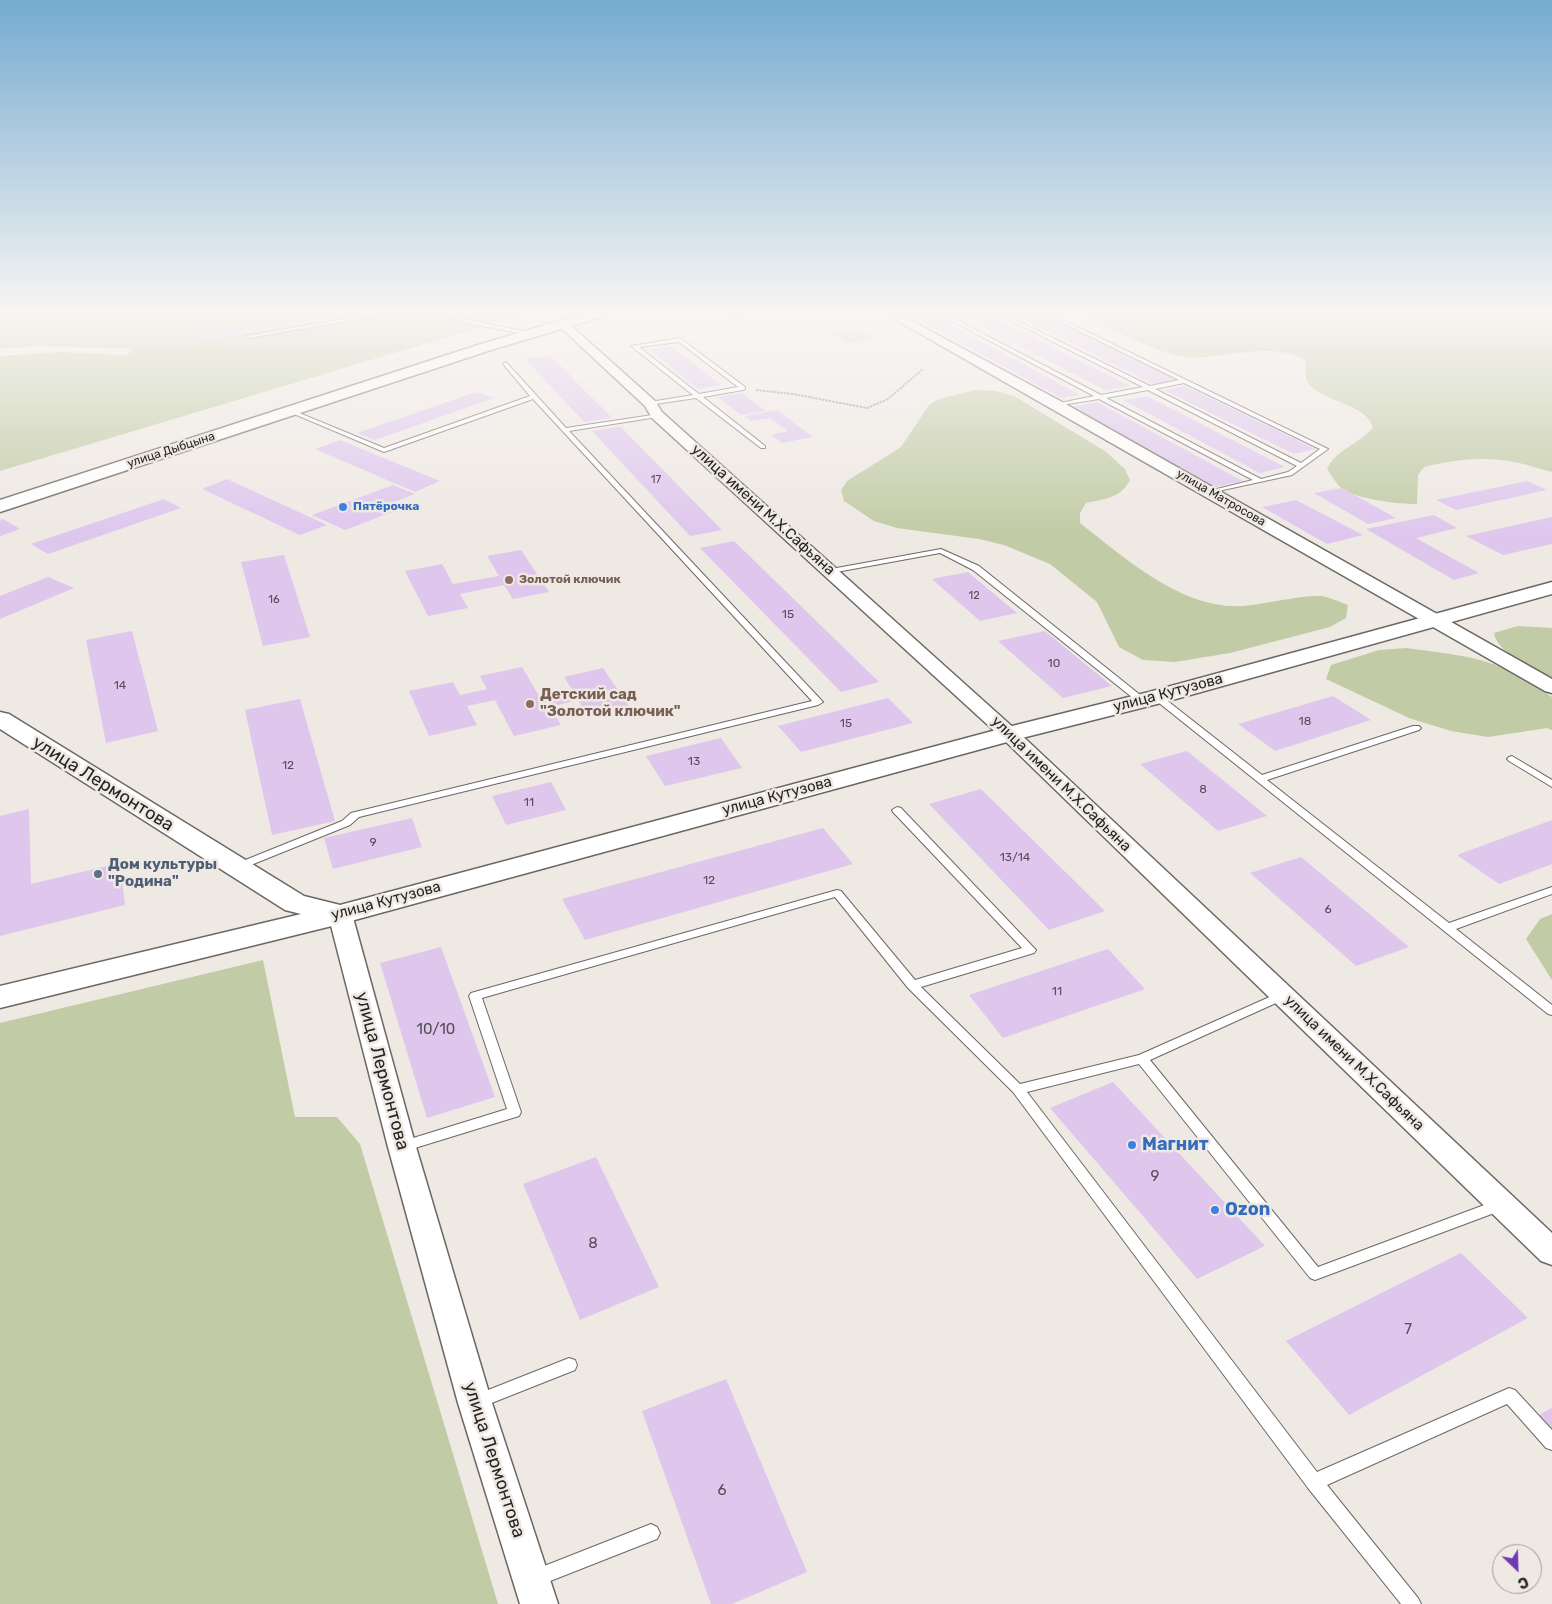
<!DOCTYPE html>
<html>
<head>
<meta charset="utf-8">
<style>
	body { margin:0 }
	#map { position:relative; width:1552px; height:1604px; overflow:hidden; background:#efe9e4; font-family:Rubik,sans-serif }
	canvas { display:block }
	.north { position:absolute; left:1492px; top:1544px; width:50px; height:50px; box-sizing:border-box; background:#efe9e4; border:1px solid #9f9b97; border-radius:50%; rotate:156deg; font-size:14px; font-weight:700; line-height:20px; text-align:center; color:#272523 }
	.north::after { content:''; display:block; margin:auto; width:18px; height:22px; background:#703bb2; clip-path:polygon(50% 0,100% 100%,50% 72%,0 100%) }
</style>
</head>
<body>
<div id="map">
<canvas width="1552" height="1604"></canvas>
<div class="north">С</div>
</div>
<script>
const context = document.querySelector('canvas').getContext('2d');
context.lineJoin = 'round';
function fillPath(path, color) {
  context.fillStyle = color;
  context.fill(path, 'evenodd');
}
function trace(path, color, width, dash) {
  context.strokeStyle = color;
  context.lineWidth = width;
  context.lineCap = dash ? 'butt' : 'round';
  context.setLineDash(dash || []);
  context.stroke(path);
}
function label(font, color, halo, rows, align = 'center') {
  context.font = font + ' Rubik,sans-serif';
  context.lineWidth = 5;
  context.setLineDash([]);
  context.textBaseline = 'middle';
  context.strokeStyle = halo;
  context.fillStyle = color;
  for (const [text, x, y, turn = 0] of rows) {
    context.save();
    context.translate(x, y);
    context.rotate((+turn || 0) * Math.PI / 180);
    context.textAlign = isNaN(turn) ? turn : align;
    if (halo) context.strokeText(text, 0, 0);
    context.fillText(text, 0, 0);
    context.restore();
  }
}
fillPath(new Path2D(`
	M0,313H528L0,471V356L61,352L127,355L132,349L38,346L0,349Z
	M1081,313H1552V472C1539,469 1527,464 1514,462C1485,456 1452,460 1424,467L1418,475L1417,504C1398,504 1358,500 1341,488C1336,483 1331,475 1327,469C1336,449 1360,444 1373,427C1364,401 1314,400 1307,381C1305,375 1306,367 1305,361C1271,338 1219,363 1178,356C1150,350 1108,326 1081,313Z
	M975,390L996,391L1014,396L1105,451L1125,469L1130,480C1121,498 1105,499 1086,503L1080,513V523C1125,558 1182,610 1243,606C1268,604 1294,596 1319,596C1328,596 1339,602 1348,605L1346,618L1330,627L1230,653L1175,662L1143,660L1119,647L1097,602L1050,564L1004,545L979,539L897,528L874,521L844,501L841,490L847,481L901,447L929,405L939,399Z
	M1518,626L1552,628V679C1535,670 1497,653 1494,633Z
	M1407,648C1440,653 1475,655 1505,669C1521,677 1537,687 1552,697V730L1547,728L1488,737L1451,731L1409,718L1326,679L1331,665L1379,650Z
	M1552,914V980L1526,939L1540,919Z
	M263,960L295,1117H337L360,1144L498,1604H0V1023Z`), '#c1cba5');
fillPath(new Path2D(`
	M322,313L360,314L202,341L195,334Z
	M722,313H751L735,318L718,314Z
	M929,313L1080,395L1061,398L910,315Z
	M955,313H986L1130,386L1105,390Z
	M1011,313H1038L1176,380L1153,384Z
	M859,329L876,339L847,343L831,333Z
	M671,346L721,385L698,389L649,349Z
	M550,355L612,418L584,422L525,359Z
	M1185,386L1316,449L1294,454L1164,390Z
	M476,392L494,398L375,440L357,433Z
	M742,393L766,411L741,415L718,397Z
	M1147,396L1285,467L1260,473L1123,400Z
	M1097,402L1243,481L1216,487L1072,407Z
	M777,410L813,437L782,443L771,435L788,431L770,418L751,421L745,416Z
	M620,426L722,530L690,536L592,431Z
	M340,440L440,481L415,492L315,449Z
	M227,479L327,525L300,535L202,489Z
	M1527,481L1547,490L1456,510L1436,500Z
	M393,485L415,494L394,502L405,507L345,530L312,515Z
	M1342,488L1396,518L1368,524L1314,493Z
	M164,499L181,508L48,554L31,544Z
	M1296,500L1363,535L1327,544L1262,507Z
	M1434,515L1457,528L1416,538L1479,573L1454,580L1366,529Z
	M1552,517V544L1503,555L1466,536Z
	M3,519L20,529L0,536V520Z
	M734,541L879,682L841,692L700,548Z
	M521,550L549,592L513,599L504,585L460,594L468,608L428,616L405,571L442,564L453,584L499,576L487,556Z
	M284,555L310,637L263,646L241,562Z
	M968,572L1017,613L980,621L932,579Z
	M48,577L74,588L0,619V596Z
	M132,631L158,731L106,743L86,640Z
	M1045,631L1112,686L1063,698L998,641Z
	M522,667L542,701L575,694L564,677L603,668L630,708L589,718L578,700L550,707L561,725L514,736L495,700L467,706L477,725L429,736L409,691L453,682L460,695L487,689L480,676Z
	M1333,696L1371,720L1275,751L1238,724Z
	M888,698L913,723L801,752L778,726Z
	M300,699L335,821L272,835L245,710Z
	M721,738L742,768L665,786L646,756Z
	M1187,751L1267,816L1218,831L1140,764Z
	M551,782L566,810L506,825L492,796Z
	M981,789L1105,911L1049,930L929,804Z
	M29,809L31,884L120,863L125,905L0,936V816Z
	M412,818L422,847L333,869L324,838Z
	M1552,820V864L1499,884L1457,855Z
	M823,828L853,864L585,940L562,899Z
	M1301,857L1409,947L1356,966L1250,873Z
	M441,947L495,1097L427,1118L380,963Z
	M1108,949L1145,989L1003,1038L969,995Z
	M1113,1082L1265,1246L1197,1279L1050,1108Z
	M596,1157L659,1287L580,1320L523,1184Z
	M1461,1253L1528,1318L1349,1415L1286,1341Z
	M726,1379L807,1572L732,1604H711L642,1411Z
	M1552,1408V1435L1535,1417Z`), '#dec6ed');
const service = new Path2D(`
	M379,313H390L249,338L246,336Z
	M440,313H448L473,321L533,333L530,335L472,324Z
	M937,313H943L1101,395L1143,387L996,313H1002L1150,386L1179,380L1042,313H1049L1328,449L1292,475L1209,493V491L1253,480L1099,399L1055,406V404L1094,396ZM1184,383L1320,449L1301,463L1155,389ZM1148,390L1297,466L1288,472L1261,479L1106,398Z
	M680,338L745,387V389L743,390L703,397L765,446V448H761L696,398L648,405L647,404L650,402L693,395L631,346ZM679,342L738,387L699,394L639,347Z
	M506,362L566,428L659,414V416L657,417L569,431L823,702L818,705L359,817L350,825L241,869H233L232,867L233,865L342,821L351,813L812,701L533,399L384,452L287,411L292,410L384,448L530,396L504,365L503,364Z
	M941,549L979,566L1144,698L1145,700L1144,702H1138L973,570L940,553L831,573L827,571L831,569Z
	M1157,694L1160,695L1262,775L1413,726H1419L1421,728L1419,730L1267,780L1449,923L1552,887V894L1456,929L1552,1005V1015L1548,1014L1154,699L1153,697L1154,695Z
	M1512,756L1552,780V787L1509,761L1507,759L1509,757Z
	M897,807L901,808L1036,950L1034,953L921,987L1020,1084L1139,1055L1283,991L1287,992L1289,995L1287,998L1150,1060L1318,1267L1495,1201L1500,1199L1505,1201L1507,1205L1505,1209L1315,1280L1310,1278L1139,1064L1027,1092L1317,1472L1509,1388L1515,1390L1552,1430V1450L1546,1448L1507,1404L1327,1485L1418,1598L1421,1604H1401L1308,1488L1013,1092L908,988L835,897L482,998L521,1112L519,1116L402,1152L397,1151L395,1147L397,1143L507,1109L469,996L471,993L837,890L841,891L915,980L1022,948L893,812L892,810Z
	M569,1358L575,1360L577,1365L575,1370L479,1408L473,1406L471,1401L473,1396Z
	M651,1524L657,1527L660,1533L657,1539L535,1587L529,1584L526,1578L529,1572Z`);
const minor = new Path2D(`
	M884,313H897L1062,402L1552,679V693L1545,691Z
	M563,321L567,322L655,401L662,412L1016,730L1552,1233V1265L1541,1261L1002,738L652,418L645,406L559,326L557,324Z
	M340,906L348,909L352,914L416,1147L492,1403L558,1604H520L458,1403L388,1147L328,914L332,909Z`);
const tertiary = new Path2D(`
	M586,313H607L605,316L491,350L0,512V500L481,344Z
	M1552,582V594L1165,702L1018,739L340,924L0,1008V986L301,914L285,910L0,729V712L9,714L304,896L340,905L1000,729L1149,692Z`);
trace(service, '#6c6763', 2);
trace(minor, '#6c6763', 3);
trace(tertiary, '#6c6763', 3);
trace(new Path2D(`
	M756,390L793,394L867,408L888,399L923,369`), '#9c9794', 2, [2.5, 1]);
fillPath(service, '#fff');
fillPath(minor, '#fff');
fillPath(tertiary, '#fff');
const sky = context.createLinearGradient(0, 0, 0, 537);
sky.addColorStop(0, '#75abd0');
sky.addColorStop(0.58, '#f8f5f3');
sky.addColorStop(1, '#f8f5f300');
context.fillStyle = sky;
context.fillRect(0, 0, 1552, 537);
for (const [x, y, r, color] of [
	[343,507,5,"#3f7fe0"],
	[509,580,5,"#8d6e63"],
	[530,704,5,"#8d6e63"],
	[98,874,5,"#5c6f8a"],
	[1132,1145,5,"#3f7fe0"],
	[1215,1210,5,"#3f7fe0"]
]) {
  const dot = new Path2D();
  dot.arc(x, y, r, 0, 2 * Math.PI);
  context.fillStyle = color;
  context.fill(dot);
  trace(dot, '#efe9e4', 2);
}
label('11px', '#554d56', null, [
	["17",656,480],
	["12",974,596],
	["16",274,600]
]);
label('12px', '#272523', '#efe9e4', [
	["улица Дыбцына",171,450,-18],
	["улица Матросова",1221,498,30]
]);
label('bold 12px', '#366cbe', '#efe9e4', [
	["Пятёрочка",353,507]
], 'left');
label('bold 12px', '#785e54', '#efe9e4', [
	["Золотой ключик",519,580]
], 'left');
label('12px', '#554d56', null, [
	["15",788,615],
	["10",1054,664],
	["14",120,686],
	["18",1305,722],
	["15",846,724],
	["13",694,762],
	["12",288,766],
	["8",1203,790],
	["11",529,803],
	["9",373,843],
	["13/14",1015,858],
	["12",709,881],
	["6",1328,910],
	["11",1057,992]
]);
label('15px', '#272523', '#efe9e4', [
	["улица имени М.Х.Сафьяна",763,510,42],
	["улица Кутузова",1168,693,-15],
	["улица имени М.Х.Сафьяна",1061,784,44],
	["улица Кутузова",777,796,-15],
	["улица Кутузова",386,901,-15],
	["улица имени М.Х.Сафьяна",1354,1063,44]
]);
label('bold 15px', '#785e54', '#efe9e4', [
	["Детский сад",540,695],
	["\"Золотой ключик\"",540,712]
], 'left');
label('bold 15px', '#4e5e75', '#efe9e4', [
	["Дом культуры",108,865],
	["\"Родина\"",108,882]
], 'left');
label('15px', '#554d56', null, [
	["10/10",436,1030],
	["9",1155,1177],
	["8",593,1244],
	["7",1408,1330],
	["6",722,1491]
]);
label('18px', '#272523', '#efe9e4', [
	["улица Лермонтова",103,784,32],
	["улица Лермонтова",382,1071,75],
	["улица Лермонтова",494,1460,72]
]);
label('bold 18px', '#366cbe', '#efe9e4', [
	["Магнит",1142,1145],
	["Ozon",1225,1210]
], 'left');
</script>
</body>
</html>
